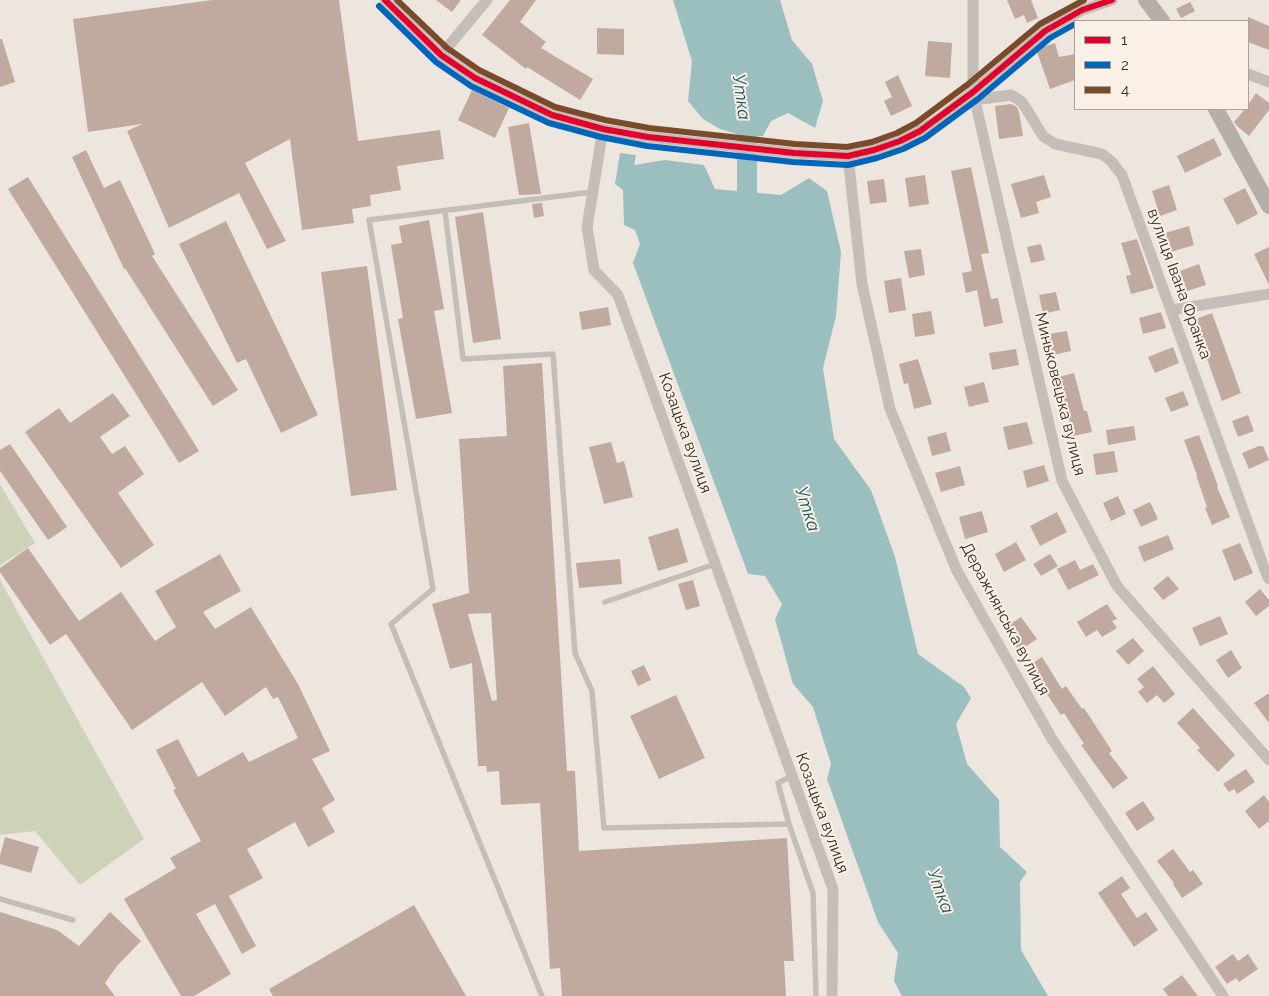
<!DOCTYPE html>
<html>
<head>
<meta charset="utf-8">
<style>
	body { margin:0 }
	#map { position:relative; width:1269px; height:996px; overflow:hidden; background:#ece6df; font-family:Raleway,sans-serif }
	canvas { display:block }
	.legend { position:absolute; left:1074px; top:20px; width:175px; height:90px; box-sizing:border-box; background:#faf0e6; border:1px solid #aca199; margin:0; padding:6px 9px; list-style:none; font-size:15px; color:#362b26 }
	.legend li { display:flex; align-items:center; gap:10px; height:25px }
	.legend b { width:25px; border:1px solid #aca199 }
</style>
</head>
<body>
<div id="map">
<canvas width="1269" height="996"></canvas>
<ul class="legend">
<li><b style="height:6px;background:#e4002b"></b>1</li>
<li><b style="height:6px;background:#0065bd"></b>2</li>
<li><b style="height:6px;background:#7a4b2a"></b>4</li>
</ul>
</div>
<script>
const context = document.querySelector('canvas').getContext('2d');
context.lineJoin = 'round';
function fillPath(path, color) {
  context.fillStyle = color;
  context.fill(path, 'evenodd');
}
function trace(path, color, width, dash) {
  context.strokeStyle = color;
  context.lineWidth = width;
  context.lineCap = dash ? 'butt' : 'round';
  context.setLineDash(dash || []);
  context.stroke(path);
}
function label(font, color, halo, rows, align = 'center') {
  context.font = font + ' Raleway,sans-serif';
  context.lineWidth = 4;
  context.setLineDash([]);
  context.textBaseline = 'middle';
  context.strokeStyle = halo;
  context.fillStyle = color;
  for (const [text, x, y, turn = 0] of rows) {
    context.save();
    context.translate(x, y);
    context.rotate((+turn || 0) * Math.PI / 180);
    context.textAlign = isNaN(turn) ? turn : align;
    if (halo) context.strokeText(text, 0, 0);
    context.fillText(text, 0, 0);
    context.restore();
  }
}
fillPath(new Path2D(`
	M0,484L35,543L0,565Z
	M0,580L144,839L80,885L35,831L0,835Z`), '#cdd2b8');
fillPath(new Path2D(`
	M673,0H780L792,40L812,64L823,101L815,128L788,113L771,121L763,136L747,137L720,129L703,119L688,101L692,61Z
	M620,153L636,155L634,165L665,160L704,165L715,189L781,195L809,178L827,191L841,252L836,316L823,368L834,439L871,490L895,557L918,654L964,687L971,698L956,724L967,764L999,800L1000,847L1027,872L1020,882L1021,950L1048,996H902L894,981L898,953L878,922L827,779L831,764L813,707L793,684L775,619L782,604L765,576L748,574L633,263L640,244L635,230L624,225L623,190L615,184Z`), '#9bbfbe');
trace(new Path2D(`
	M743,112L747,137V217`), '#9bbfbe', 20);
fillPath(new Path2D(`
	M212,0H339L358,141L440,130L444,159L397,166L401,190L370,195L371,206L352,209L354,223L302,230L290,139L245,163L286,241L267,249L239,193L169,228L127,131L142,124L88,132L73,19Z
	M436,0H461L452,12Z
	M510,0H536L520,22L546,42L541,48L593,79L580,100L527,67L526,69L482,35Z
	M1007,0H1031L1038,18L1027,23L1024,15L1015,19Z
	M1190,2L1195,11L1181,18L1176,9Z
	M1248,17L1269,26V50L1248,42Z
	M597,28L624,29V55L597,54Z
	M0,39H2L15,82L0,87Z
	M928,41L952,43L950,78L925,76Z
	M1055,43L1059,57L1075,54V80L1050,89L1036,49Z
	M898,75L912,106L891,116L884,101L892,97L885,82Z
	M472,90L509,108L495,138L458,120Z
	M1256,93L1269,103V110L1249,136L1237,126L1234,122L1245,109H1248V105Z
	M1011,104L1017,107L1019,112L1023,136L999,139L995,106Z
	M529,123L541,194L519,195L508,127Z
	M1214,138L1222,155L1185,173L1177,156Z
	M86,150L104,188L120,180L155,254L152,256L238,390L213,406L125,268L124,269L72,157Z
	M971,167L989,253L981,254L991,299L998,298L1003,323L984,327L977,290L966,293L962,273L972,271L951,171Z
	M925,175L929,204L909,207L905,178Z
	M1044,175L1051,197L1036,202L1039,213L1021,218L1011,184Z
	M28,177L199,451L179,463L8,189Z
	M884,179L887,202L870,204L867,181Z
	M1169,185L1177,210L1160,216L1152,191Z
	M1245,188L1258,214L1237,225L1223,199Z
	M542,203L544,216L534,218L532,204Z
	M483,212L501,339L473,343L455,217Z
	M429,220L444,309L434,311L452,413L416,419L398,319L403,318L391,245L402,243L399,226Z
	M226,221L318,415L281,433L246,359L237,363L179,244Z
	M1189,226L1194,245L1171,252L1165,233Z
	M1137,239L1154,288L1131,294L1126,276L1131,275L1121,243Z
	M1041,244L1045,260L1031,263L1027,247Z
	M1269,247V285L1254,254Z
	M921,249L925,275L909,278L904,251Z
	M1199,264L1206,285L1187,291L1180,271Z
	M367,266L397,490L351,496L321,272Z
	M901,278L906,310L889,313L884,281Z
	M1056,292L1060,310L1043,314L1039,295Z
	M608,307L611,325L582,330L579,312Z
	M931,311L935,334L915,337L912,314Z
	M1161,312L1166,328L1143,334L1139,318Z
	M1212,313L1241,393L1222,401L1193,320Z
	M1067,331L1071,351L1053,355L1049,334Z
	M1173,347L1179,363L1155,373L1148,357Z
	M1016,349L1019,365L992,370L989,353Z
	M918,359L932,404L914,409L908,383L904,384L899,364Z
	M542,363L567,771H575L579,851L787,838L794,961H784L786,996H562L560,968L550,969L540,803L501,805L499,771L487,772L486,766H478L472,663L450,669L432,604L469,593L459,439L507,436L503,366ZM491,613L497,700L492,701L468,614Z
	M1074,373L1084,411H1087L1092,432L1073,436L1059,377Z
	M984,382L989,402L969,407L964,387Z
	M1183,391L1189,405L1171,412L1165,398Z
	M113,393L130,416L100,437L112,454L125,446L144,474L118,493L154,545L121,568L25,432L59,408L70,423Z
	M1248,415L1254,431L1238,437L1232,421Z
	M1027,422L1033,444L1008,450L1003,427Z
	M1134,426L1136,440L1108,445L1106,430Z
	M946,432L951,451L932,456L927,437Z
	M1199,435L1218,486L1217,487L1230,517L1212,525L1205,508L1207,507L1196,475H1197L1184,440Z
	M611,442L617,463L624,461L633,497L604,504L589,447Z
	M10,444L67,527L48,540L0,471V450Z
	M1259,446H1263L1269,460L1249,469L1242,453Z
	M1114,451L1118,472L1096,475L1093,454Z
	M1044,465L1049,481L1027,488L1023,471Z
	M960,466L965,485L941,492L935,473Z
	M1118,496L1126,514L1111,521L1103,503Z
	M1150,502L1158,519L1141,527L1133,510Z
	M982,511L988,532L965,539L959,517Z
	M1057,512L1067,532L1040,546L1030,526Z
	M678,528L688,562L658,571L648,537Z
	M1168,535L1174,549L1144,562L1138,547Z
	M1016,542L1026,560L1004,572L995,554Z
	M1240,543L1253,573L1234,581L1222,550Z
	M28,548L79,621L121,592L155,641L176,627L155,591L220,554L241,591L203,612L215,629L251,607L298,684L330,751L312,759L335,800L322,808L335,832L308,847L295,822L247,849L263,878L229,896L256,946L242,954L215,904L196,914L231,974L194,996H181L124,899L176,868L170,858L201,841L173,790L176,789L156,750L178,739L198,777L243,752L249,762L298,738L278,697L273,699L266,687L225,716L202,682L132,730L66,634L50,645L0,572V568Z
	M1050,554L1058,566L1041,576L1033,564Z
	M620,559L622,584L579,588L576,563Z
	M1075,560L1080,570L1093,564L1099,575L1068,590L1057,569Z
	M1168,576L1179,589L1163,600L1153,588Z
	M693,580L700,606L686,610L678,584Z
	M1260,589L1269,600V606L1256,616L1245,602Z
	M1107,604L1117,619L1112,621L1117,628L1102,637L1097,630L1086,637L1077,622Z
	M1220,616L1228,634L1200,646L1192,628Z
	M1021,617L1037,639L1019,651L1004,628Z
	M1133,638L1144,651L1128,665L1116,651Z
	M1231,650L1242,668L1228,678L1216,660Z
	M1042,657L1062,689L1066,686L1082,709L1084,708L1112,751L1109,753L1128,778L1113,789L1081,745L1084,744L1064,713L1061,715L1028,666Z
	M644,665L651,680L638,686L631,671Z
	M1153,666L1175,694L1164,703L1157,695L1147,703L1138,692L1144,687L1137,679Z
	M1269,693V723L1254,703Z
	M676,695L705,758L659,779L630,716Z
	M1193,708L1235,755L1218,772L1197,750L1200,748L1177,723Z
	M1246,769L1255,782L1237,794L1234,789L1229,792L1223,784Z
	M1264,795L1269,802V821L1259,829L1245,811Z
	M1143,801L1155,819L1137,831L1125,813Z
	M5,837L39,847L31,873L0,864V856Z
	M1173,849L1190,872L1193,870L1203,884L1182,898L1173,884L1174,883L1157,861Z
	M1122,876L1130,888L1121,894L1137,918L1146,912L1158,930L1134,947L1098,893Z
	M414,905L466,996H273L269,989Z
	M0,912L57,930L79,946L110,912L141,941L117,966L105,983L115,996H0Z
	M1233,954L1238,961L1248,954L1258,969L1239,982L1236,978L1227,984L1215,967Z
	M1182,975L1198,996H1168L1163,989Z`), '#c0aaa0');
trace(new Path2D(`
	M445,211L463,359L553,354L575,653L592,691L604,828L789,824
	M605,602L715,564
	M792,776L778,783L789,824L813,893L816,996
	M0,899L73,920
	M542,996L391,624L433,589L369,220L592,192`), '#c5beb8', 5.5);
trace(new Path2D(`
	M385,0L441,55L475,78L552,115L603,129L648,137L794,153L848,156L874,150L900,141L920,131L941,117L973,92L1045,31L1082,10L1112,0
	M973,0V92L1062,481L1117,586L1269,760
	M441,55L487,0
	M1248,74L1269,82
	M973,92L982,99L1011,95L1022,102L1043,136L1055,144L1102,154L1111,161L1122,175L1266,573L1269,579
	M603,129L587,227L594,270L618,295L833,889L832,996
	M848,156L862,284L890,409L957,571L1052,739L1223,996
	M1171,310L1269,294`), '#c5beb8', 11);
trace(new Path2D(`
	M1146,0L1162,21
	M1216,109L1269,206`), '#b6aea8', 16);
trace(new Path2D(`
	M385,0L441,55L475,78L552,115L603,129L648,137L794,153L848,156L874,150L900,141L920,131L973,92L1045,31L1082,10L1112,0`), '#e4002b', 6);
trace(new Path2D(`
	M379,6L436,62L471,86L549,123L601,137L647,146L793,162L848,165L877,158L903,149L925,138L978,99L1050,38L1075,24`), '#0065bd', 6);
trace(new Path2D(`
	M397,0L447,48L479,70L555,107L605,120L649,128L795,144L847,147L872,142L897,133L916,123L967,85L1040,24L1084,0`), '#7a4b2a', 6);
label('16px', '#362b26', '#faf0e6', [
	["вулиця Івана Франка",1179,284,70],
	["Миньковецька вулиця",1060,394,76],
	["Козацька вулиця",685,433,70],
	["Деражнянська вулиця",1005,619,62],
	["Козацька вулиця",822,813,70]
]);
label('italic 18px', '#1b5558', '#faf0e6', [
	["Утка",741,97,82],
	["Утка",807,509,72],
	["Утка",940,891,70]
]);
</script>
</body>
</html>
